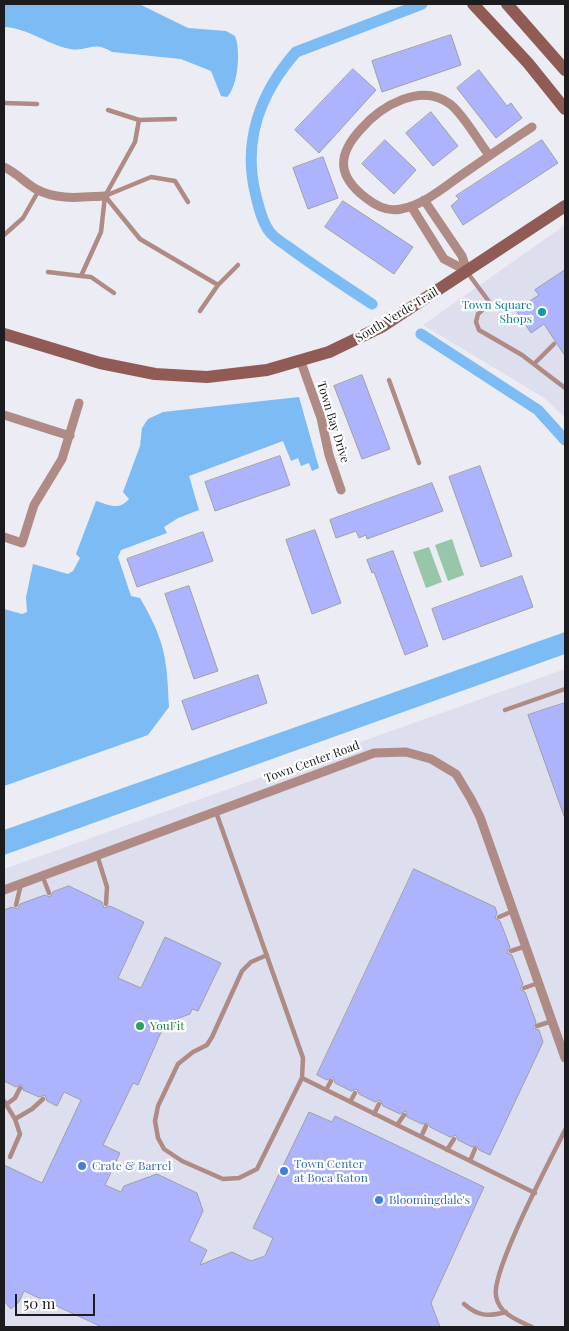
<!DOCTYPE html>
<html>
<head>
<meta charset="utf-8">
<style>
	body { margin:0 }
	#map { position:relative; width:569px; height:1331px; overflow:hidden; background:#ebecf4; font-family:"Playfair Display",serif }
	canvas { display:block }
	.frame { position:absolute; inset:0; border:5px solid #1c1c1f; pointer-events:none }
	.scale { position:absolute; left:15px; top:1294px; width:80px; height:22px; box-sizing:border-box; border:2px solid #1c1c1f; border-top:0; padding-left:6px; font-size:15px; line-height:18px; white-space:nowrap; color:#1c1c1f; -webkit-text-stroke:4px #fff; paint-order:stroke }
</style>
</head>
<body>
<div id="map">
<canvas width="569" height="1331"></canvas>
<div class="frame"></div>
<div class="scale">50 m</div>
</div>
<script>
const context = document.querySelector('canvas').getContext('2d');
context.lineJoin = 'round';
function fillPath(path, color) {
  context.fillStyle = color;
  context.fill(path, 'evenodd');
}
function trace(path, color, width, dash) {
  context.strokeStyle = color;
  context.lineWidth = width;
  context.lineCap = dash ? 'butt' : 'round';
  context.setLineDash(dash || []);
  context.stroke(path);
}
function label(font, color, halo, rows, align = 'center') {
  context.font = font + ' "Playfair Display",serif';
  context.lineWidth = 4.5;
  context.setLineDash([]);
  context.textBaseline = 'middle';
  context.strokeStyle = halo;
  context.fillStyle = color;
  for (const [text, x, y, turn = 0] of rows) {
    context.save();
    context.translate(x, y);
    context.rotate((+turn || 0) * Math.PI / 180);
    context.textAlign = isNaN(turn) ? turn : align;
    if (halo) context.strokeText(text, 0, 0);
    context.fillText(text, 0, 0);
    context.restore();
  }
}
fillPath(new Path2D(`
	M565,225V418L546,399L423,325Z
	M565,669V1327H4V869Z`), '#dddfee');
fillPath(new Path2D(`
	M452,539L464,575L448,581L435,545Z
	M429,547L442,582L426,588L413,552Z`), '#98c6a9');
fillPath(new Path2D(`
	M4,4H139L188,28L226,31L235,36C241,50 238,87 227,97L221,96L211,71L181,59L112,52C93,40 88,52 70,49C46,44 28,28 4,27Z
	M299,397L319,468L312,471L309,463L301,466L298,458L291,461L283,441L189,476L199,510L178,518L164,527L167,533L121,550L118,557L131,596L140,598C165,641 167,658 169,707L148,735L4,786V609L22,614L27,612L26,597L33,564L68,574L73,571L80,558L76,554L96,501C109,505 119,511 129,499L123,492L140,446L142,428L148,419L163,412Z
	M565,632V654L4,855V830Z`), '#7cbbf3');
trace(new Path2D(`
	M372,304C343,285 314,266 287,246C281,242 273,237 269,231C262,221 259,208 256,196C242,142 260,93 296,52L422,4
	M421,334L538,410L565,440`), '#7cbbf3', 11);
const building = new Path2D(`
	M451,35L461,65L382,92L372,61Z
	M353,69L376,90L319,153L295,130Z
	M479,70L507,106L511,103L522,118L496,138L457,88Z
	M431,112L458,146L433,166L406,133Z
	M385,140L416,170L394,194L362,164Z
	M542,140L558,163L463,225L451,206L459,199L456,196Z
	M323,157L338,198L308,209L293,168Z
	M343,201L413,247L394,274L325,227Z
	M565,270V356L544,324L531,333L516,310L539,295L535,290Z
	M362,375L390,449L362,459L334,386Z
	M280,456L290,485L215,511L205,482Z
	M480,466L512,556L481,567L449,477Z
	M432,483L443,511L367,539L366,535L359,538L356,531L336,538L330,520Z
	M315,530L341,603L312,614L286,540Z
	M203,532L213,561L137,587L127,559Z
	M393,551L428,646L405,655L374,572L372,573L367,560Z
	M522,576L533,607L443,640L432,609Z
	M189,586L218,671L194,679L165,594Z
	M258,675L267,703L192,730L182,701Z
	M565,703V816H564L528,715Z
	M414,869L495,907L497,913L495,918L500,921L510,947L507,953L512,955L523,984L520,989L525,992L536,1022L533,1028L539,1030L543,1042L490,1155L479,1150L477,1146L472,1147L458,1140L456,1135L450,1137L430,1127L428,1123L422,1124L407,1117L406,1111L400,1114L383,1106L380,1100L375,1102L359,1094L357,1089L351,1091L335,1083L333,1077L327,1080L317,1075Z
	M69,886L102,902L104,908L110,906L144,922L118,978L141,988L165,937L221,963L198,1011L192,1009L190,1014L165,1023L138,1085L133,1083L103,1145L120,1153L105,1185L121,1192L124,1186L157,1174L197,1193L203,1211L189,1241L207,1250L200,1265L232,1252L251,1261L265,1256L273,1238L253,1228L309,1112L332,1122L335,1116L484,1187L431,1303L440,1327H102L24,1291L19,1302L11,1309L4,1301V1165L42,1183L81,1100L64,1092L57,1106L47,1101L45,1095L39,1097L23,1090L21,1084L16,1087L4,1081V910L12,907L18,909L20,904L45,895L50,897L53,892Z`);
fillPath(building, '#adb4fd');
trace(building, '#9e9fa6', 1);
trace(new Path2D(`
	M4,103L37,104
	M108,110L139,120
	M175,119L139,120L135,142L105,196L151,177L175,181L188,202
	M4,235L23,218L39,190
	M48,272L81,276
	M467,272L490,303L478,314L476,322L479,330L522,355L565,388
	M114,293L91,277L81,276L101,232L105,196L140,239L218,285
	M200,311L218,285L238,265
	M534,364L554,344
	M389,380L419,463
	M505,710L565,689
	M216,812L303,1058L302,1078
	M97,855L107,887L106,904
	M42,875L49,893
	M16,905L21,884
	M499,917L513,911
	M511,951L526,946
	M267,955L251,962L242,971L212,1037L207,1045L193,1052L178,1064L158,1106L155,1121L158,1138L164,1149L182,1161L223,1179L239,1178L257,1169L302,1078L535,1193
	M524,988L538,983
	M537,1026L552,1021
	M326,1090L331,1081
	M4,1101L15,1119L20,1134L10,1157
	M350,1102L355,1093
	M7,1104L15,1098L20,1088
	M374,1114L379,1104
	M15,1119L32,1109L43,1099
	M397,1125L404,1115
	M421,1137L426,1126
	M447,1150L454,1139
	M470,1161L475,1149
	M464,1304C478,1316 487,1317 506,1312
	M532,1327C517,1320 499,1314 496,1296C491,1271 551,1159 565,1130`), '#b08b85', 4.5);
trace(new Path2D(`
	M489,155C478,141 464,115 450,104C421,82 381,106 361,129C337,155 337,176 366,198C376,206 388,212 401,209C424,205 444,187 463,174C486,158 509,142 532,127
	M4,167C17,173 24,182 36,189C58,201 82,197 105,196
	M424,200L462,256L467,271
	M411,206L444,259L467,271
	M301,362L321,418L329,455L341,490
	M4,415L70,436
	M4,537L22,543L34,505L62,459L79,403
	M4,890L374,753L406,752L431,759L456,774L471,799L480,817L565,1058`), '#b08b85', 9);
trace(new Path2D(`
	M473,4L528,63L565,109
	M507,4L565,70
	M4,334L100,363L155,374L207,377L267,370L329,352L383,326L565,206`), '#905b54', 12);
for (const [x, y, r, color] of [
	[542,312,5,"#0f9aa8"],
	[140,1026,5,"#2e9e5b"],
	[82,1166,5,"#3f7fe0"],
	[284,1171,5,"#3f7fe0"],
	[379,1200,5,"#3f7fe0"]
]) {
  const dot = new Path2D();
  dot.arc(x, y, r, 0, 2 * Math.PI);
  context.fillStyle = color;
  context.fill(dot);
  trace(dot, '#fff', 2);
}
label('12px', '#0d838f', '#fff', [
	["Town Square",532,305],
	["Shops",532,319]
], 'right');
label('12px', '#1c1c1f', '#fff', [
	["South Verde Trail",397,315,-31],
	["Town Bay Drive",333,422,73],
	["Town Center Road",312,762,-20]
]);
label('12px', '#27864d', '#fff', [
	["YouFit",150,1026]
], 'left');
label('12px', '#366cbe', '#fff', [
	["Town Center",294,1164],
	["at Boca Raton",294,1178],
	["Crate & Barrel",92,1166],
	["Bloomingdale's",389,1200]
], 'left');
</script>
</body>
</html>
